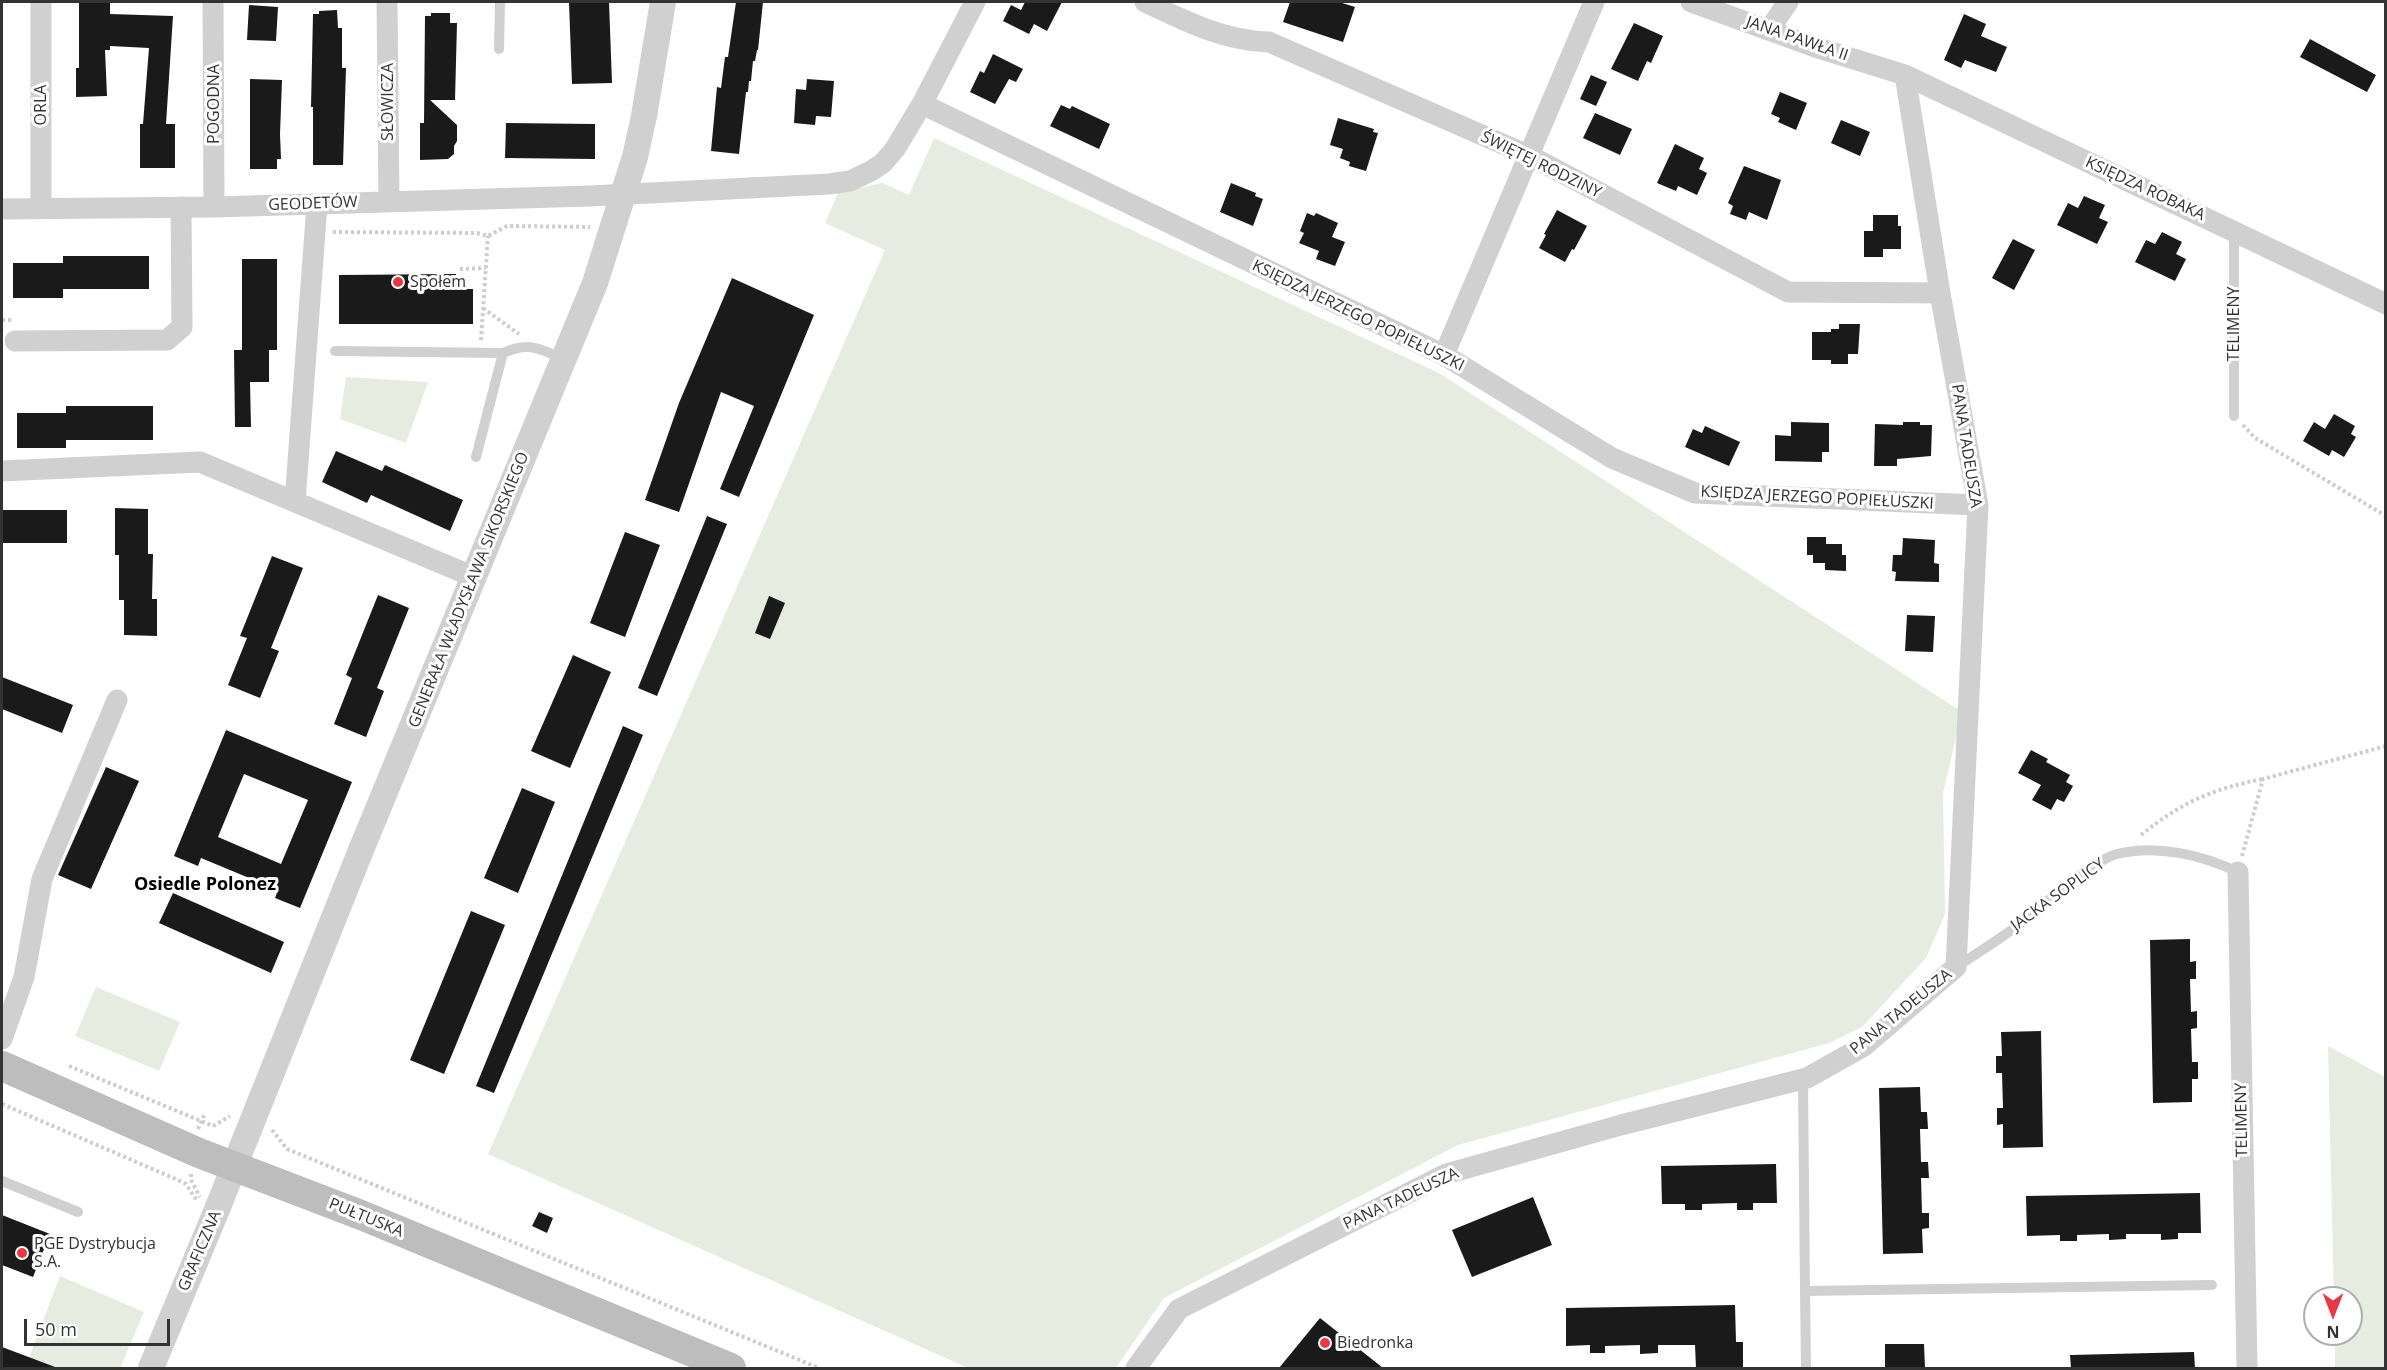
<!DOCTYPE html>
<html>
<head>
<meta charset="utf-8">
<style>
	body { margin:0 }
	#map { position:relative; width:2387px; height:1370px; overflow:hidden; background:#fff; font-family:"Open Sans",sans-serif }
	canvas { display:block }
	.frame { position:absolute; inset:0; border:3px solid #333; pointer-events:none }
	.north { position:absolute; left:2303px; top:1286px; width:60px; height:60px; box-sizing:border-box; background:#fff; border:2px solid #adadad; border-radius:50%; rotate:180deg; font-size:16px; font-weight:700; line-height:24px; text-align:center; color:#333 }
	.north::after { content:''; display:block; margin:auto; width:21px; height:27px; background:#e63946; clip-path:polygon(50% 0,100% 100%,50% 72%,0 100%) }
	.scale { position:absolute; left:24px; top:1319px; width:146px; height:27px; box-sizing:border-box; border:3px solid #333; border-top:0; padding-left:8px; font-size:18px; line-height:21px; white-space:nowrap; color:#333; -webkit-text-stroke:4px #fff; paint-order:stroke }
</style>
</head>
<body>
<div id="map">
<canvas width="2387" height="1370"></canvas>
<div class="frame"></div>
<div class="north">N</div>
<div class="scale">50 m</div>
</div>
<script>
const context = document.querySelector('canvas').getContext('2d');
context.lineJoin = 'round';
function fillPath(path, color) {
  context.fillStyle = color;
  context.fill(path, 'evenodd');
}
function trace(path, color, width, dash) {
  context.strokeStyle = color;
  context.lineWidth = width;
  context.lineCap = dash ? 'butt' : 'round';
  context.setLineDash(dash || []);
  context.stroke(path);
}
function label(font, color, halo, rows, align = 'center') {
  context.font = font + ' "Open Sans",sans-serif';
  context.lineWidth = 6;
  context.setLineDash([]);
  context.textBaseline = 'middle';
  context.strokeStyle = halo;
  context.fillStyle = color;
  for (const [text, x, y, turn = 0] of rows) {
    context.save();
    context.translate(x, y);
    context.rotate((+turn || 0) * Math.PI / 180);
    context.textAlign = isNaN(turn) ? turn : align;
    if (halo) context.strokeText(text, 0, 0);
    context.fillText(text, 0, 0);
    context.restore();
  }
}
fillPath(new Path2D(`
	M934,138L1439,373L1962,712L1943,793L1945,914L1926,958L1862,1027L1829,1043L1458,1145L1164,1298L1116,1368H968L488,1154L885,250L825,223L838,193L882,183L909,195Z
	M346,377L428,382L406,443L340,419Z
	M96,987L180,1022L159,1071L75,1036Z
	M2328,1046L2385,1077V1368H2335V1334H2351V1298H2334Z
	M60,1276L144,1312L120,1368H25Z`), '#e6ecdf');
fillPath(new Path2D(`
	M569,2H609L612,83L572,84Z
	M736,2H763L758,50H757L755,61H753L751,81H749L748,92H746L739,154L711,151L717,87L721,88L725,57H728Z
	M1025,2H1062L1047,31L1034,24L1029,34L1003,21L1011,5L1021,10Z
	M1290,2H1339L1355,7L1343,42L1283,22Z
	M79,3H110V14L173,16L166,124H175V168H140V124H143L149,48L110,46V50H105L107,96L76,97V68H79Z
	M249,5L278,7L276,41L247,40Z
	M337,10L338,28H342V68H346L343,165H313V107H311L313,14H319V11Z
	M431,13H450V23H457L455,100H430L457,125V141L454,146V154L448,159L420,160V123H424L425,16H431Z
	M1964,14L1986,24L1981,36L2007,47L1996,72L1965,60L1961,68L1944,60Z
	M1634,23L1663,36L1651,63L1647,61L1638,81L1611,69Z
	M2310,39L2376,75L2367,92L2300,57Z
	M993,54L1023,69L1016,82L1009,79L995,104L970,92L980,71L984,73Z
	M1591,75L1607,82L1596,106L1580,99Z
	M250,79L282,80L280,134L281,159H277V169H250Z
	M807,79L834,81L831,117L816,116L815,125L794,123L796,89L806,90Z
	M1780,92L1807,103L1796,130L1778,122L1780,118L1771,114Z
	M1061,105L1070,109L1072,106L1110,124L1099,149L1050,126Z
	M1595,113L1632,129L1620,155L1583,138Z
	M1338,118L1374,129L1373,132L1378,133L1366,171L1349,166L1350,162L1340,158L1343,149L1330,145Z
	M1841,120L1870,132L1860,156L1831,143Z
	M506,123L595,124V159L505,158Z
	M1675,144L1704,158L1699,169L1707,173L1697,195L1678,186L1676,191L1657,183Z
	M1744,166L1781,180L1767,220L1749,212L1746,220L1730,214L1733,206L1728,203Z
	M1231,183L1256,193L1255,196L1263,199L1253,226L1220,212Z
	M2084,196L2105,205L2099,218L2108,222L2097,244L2057,225L2068,203L2078,208Z
	M1557,210L1587,226L1574,250L1572,249L1565,262L1539,248L1546,235L1544,234Z
	M1307,213L1314,216L1316,213L1338,223L1332,237L1345,242L1335,266L1316,259L1319,251L1299,243L1304,233L1300,231Z
	M1873,215H1898V226H1901V249H1883V257H1864V231H1873Z
	M2162,232L2182,242L2176,254L2186,259L2175,281L2135,262L2146,240L2155,244Z
	M2013,239L2035,250L2014,290L1992,278Z
	M63,256H149V289H63V298H13V263H63Z
	M242,259H277V350H269V382H250L251,427H235L234,350H242Z
	M456,274V289H473V324H339V275Z
	M732,278L814,315L739,497L720,489L754,406L721,392L679,512L645,500L679,403Z
	M1839,324H1860L1858,354H1848V364H1831V360H1812V332H1831V329H1839Z
	M66,406H153V440H66V448H17V413H66Z
	M2334,414L2355,426L2351,434L2356,437L2344,457L2332,450L2329,456L2303,441L2314,422L2325,429Z
	M1791,422L1829,423V452H1822V462L1775,461V435L1791,436Z
	M1903,422H1920V425H1932L1931,456L1897,459V466H1874L1875,424L1903,425Z
	M1705,426L1740,442L1729,466L1685,447L1693,429L1702,433Z
	M336,451L382,471L385,465L463,500L450,531L371,495L367,503L322,482Z
	M115,508L148,509V554H153L152,599H157V636L124,635V600H119V555H115Z
	M2,510H67V543H2Z
	M707,516L727,524L657,696L638,688Z
	M625,532L660,545L625,637L590,623Z
	M1807,537H1826V544H1842V555H1846V571L1825,570V563H1813V555H1807Z
	M1903,538L1935,540L1934,563L1939,564V582L1895,581L1896,572L1892,571L1893,555H1902Z
	M272,556L303,568L271,648L279,651L260,698L228,685L247,638L240,636Z
	M378,595L409,608L377,688L384,691L366,737L334,724L352,678L346,675Z
	M769,596L785,603L770,639L755,633Z
	M1907,615L1935,616L1933,652L1905,651Z
	M573,655L611,672L570,768L531,751Z
	M2,677L73,705L62,733L2,709Z
	M623,726L643,735L494,1093L476,1086Z
	M226,730L352,782L300,908L275,898L278,890L201,858L198,866L174,856ZM244,774L308,800L281,864L218,837Z
	M2031,750L2048,759L2046,762L2070,775L2066,782L2073,786L2064,802L2057,799L2051,810L2032,800L2041,785L2018,773Z
	M106,767L139,781L91,889L58,875Z
	M522,788L555,802L518,893L484,878Z
	M173,893L284,942L271,973L159,923Z
	M471,911L505,925L444,1074L410,1060Z
	M2190,939V962L2196,961V979H2190L2191,1012L2197,1011V1028L2191,1029L2192,1062H2198V1079H2192V1102L2153,1103L2150,940Z
	M2041,1031L2043,1147L2003,1148V1124L1997,1125V1108H2003L2002,1073H1996V1056H2002L2001,1032Z
	M1920,1087L1921,1112H1927L1928,1129H1920L1921,1162H1928L1929,1178H1921L1922,1213H1929V1228L1922,1229L1923,1253L1883,1254L1879,1088Z
	M1776,1164L1777,1203H1753V1210H1737V1203L1702,1204V1210H1685V1204H1662L1661,1166Z
	M2200,1193L2201,1233H2178V1239L2161,1240V1234H2126V1239L2109,1240V1234L2077,1235V1241H2060V1235L2027,1236L2026,1196Z
	M1533,1197L1552,1245L1472,1277L1452,1230Z
	M539,1212L553,1218L547,1233L532,1226Z
	M2,1215L50,1234L33,1277L2,1265Z
	M1735,1305L1736,1342H1743V1368H1696L1695,1345H1658V1353L1640,1354V1345L1605,1346V1353H1590V1345L1566,1346V1308Z
	M1320,1318L1383,1368H1279Z
	M1885,1344H1924L1925,1368H1885Z
	M2,1347L55,1367L54,1368H2Z
	M2194,1352L2195,1368H2071L2070,1355Z`), '#1a1a1a');
trace(new Path2D(`
	M333,232L477,233L488,236L507,226L590,227
	M460,269L486,268
	M483,308L519,334
	M2,320H14
	M481,340L488,236
	M2243,425L2255,438L2386,516
	M2141,835C2182,802 2212,789 2263,779
	M2242,856L2263,779L2386,746
	M69,1066L213,1126L230,1116
	M2,1104L178,1180L186,1184L197,1201
	M198,1129L205,1113
	M272,1130L287,1149L819,1368
	M191,1174V1180L200,1197`), '#cdcdcd', 4, [3, 3]);
trace(new Path2D(`
	M499,49L500,2
	M335,351L503,353
	M2234,416V232
	M476,457L503,353C530,341 540,349 564,359
	M1956,967C1978,953 2000,939 2021,923C2044,905 2091,861 2117,854C2156,844 2202,855 2238,872
	M1803,1079L1805,1291L2212,1285
	M2,1181L78,1212
	M1805,1291L1806,1368`), '#d0d0d0', 10);
trace(new Path2D(`
	M41,2V208
	M213,2L214,207
	M387,2L389,202
	M1145,2C1185,21 1224,41 1269,42L1530,156L1788,292L1940,293
	M1691,2L1815,47L1905,75L2386,304
	M1769,30L1788,2
	M922,104L1444,355L1612,458L1695,493L1978,505
	M2,209L214,207L590,196L829,184L850,181L871,171L883,163L895,149L922,104L975,2
	M15,341L167,340L182,327L181,207
	M1444,355L1594,2
	M2,471L200,462L474,577
	M295,502L317,204
	M2238,872L2247,1368
	M2,1039L24,977L42,879L117,700
	M1136,1368L1179,1309L1446,1174L1621,1125L1807,1078L1864,1046L1956,967L1978,505L1940,293L1905,75`), '#d0d0d0', 21);
trace(new Path2D(`
	M151,1368L218,1207L361,850L595,283L635,157L644,116L663,2`), '#d0d0d0', 26);
trace(new Path2D(`
	M2,1066L199,1153L361,1215L731,1368`), '#bdbdbd', 30);
for (const [x, y, r, color] of [
	[398,282,6,"#e63946"],
	[22,1253,6,"#e63946"],
	[1325,1343,6,"#e63946"]
]) {
  const dot = new Path2D();
  dot.arc(x, y, r, 0, 2 * Math.PI);
  context.fillStyle = color;
  context.fill(dot);
  trace(dot, '#fff', 2);
}
label('16px', '#333', '#fff', [
	["JANA PAWŁA II",1797,39,19],
	["SŁOWICZA",388,102,-90],
	["POGODNA",214,104,-90],
	["ORLA",41,105,-90],
	["ŚWIĘTEJ RODZINY",1541,165,26],
	["KSIĘDZA ROBAKA",2145,189,25],
	["GEODETÓW",313,204,-2],
	["KSIĘDZA JERZEGO POPIEŁUSZKI",1358,316,26],
	["TELIMENY",2234,324,-90],
	["PANA TADEUSZA",1966,446,81],
	["KSIĘDZA JERZEGO POPIEŁUSZKI",1817,498,3],
	["GENERAŁA WŁADYSŁAWA SIKORSKIEGO",469,590,-68],
	["JACKA SOPLICY",2058,895,-36],
	["PANA TADEUSZA",1901,1012,-39],
	["TELIMENY",2242,1120,-91],
	["PANA TADEUSZA",1401,1199,-25],
	["PUŁTUSKA",366,1218,22],
	["GRAFICZNA",200,1251,-67]
]);
label('16px', '#333', '#fff', [
	["Społem",410,282],
	["PGE Dystrybucja",34,1244],
	["S.A.",34,1262],
	["Biedronka",1337,1343]
], 'left');
label('bold 18px', '#000', '#fff', [
	["Osiedle Polonez",205,885]
]);
</script>
</body>
</html>
